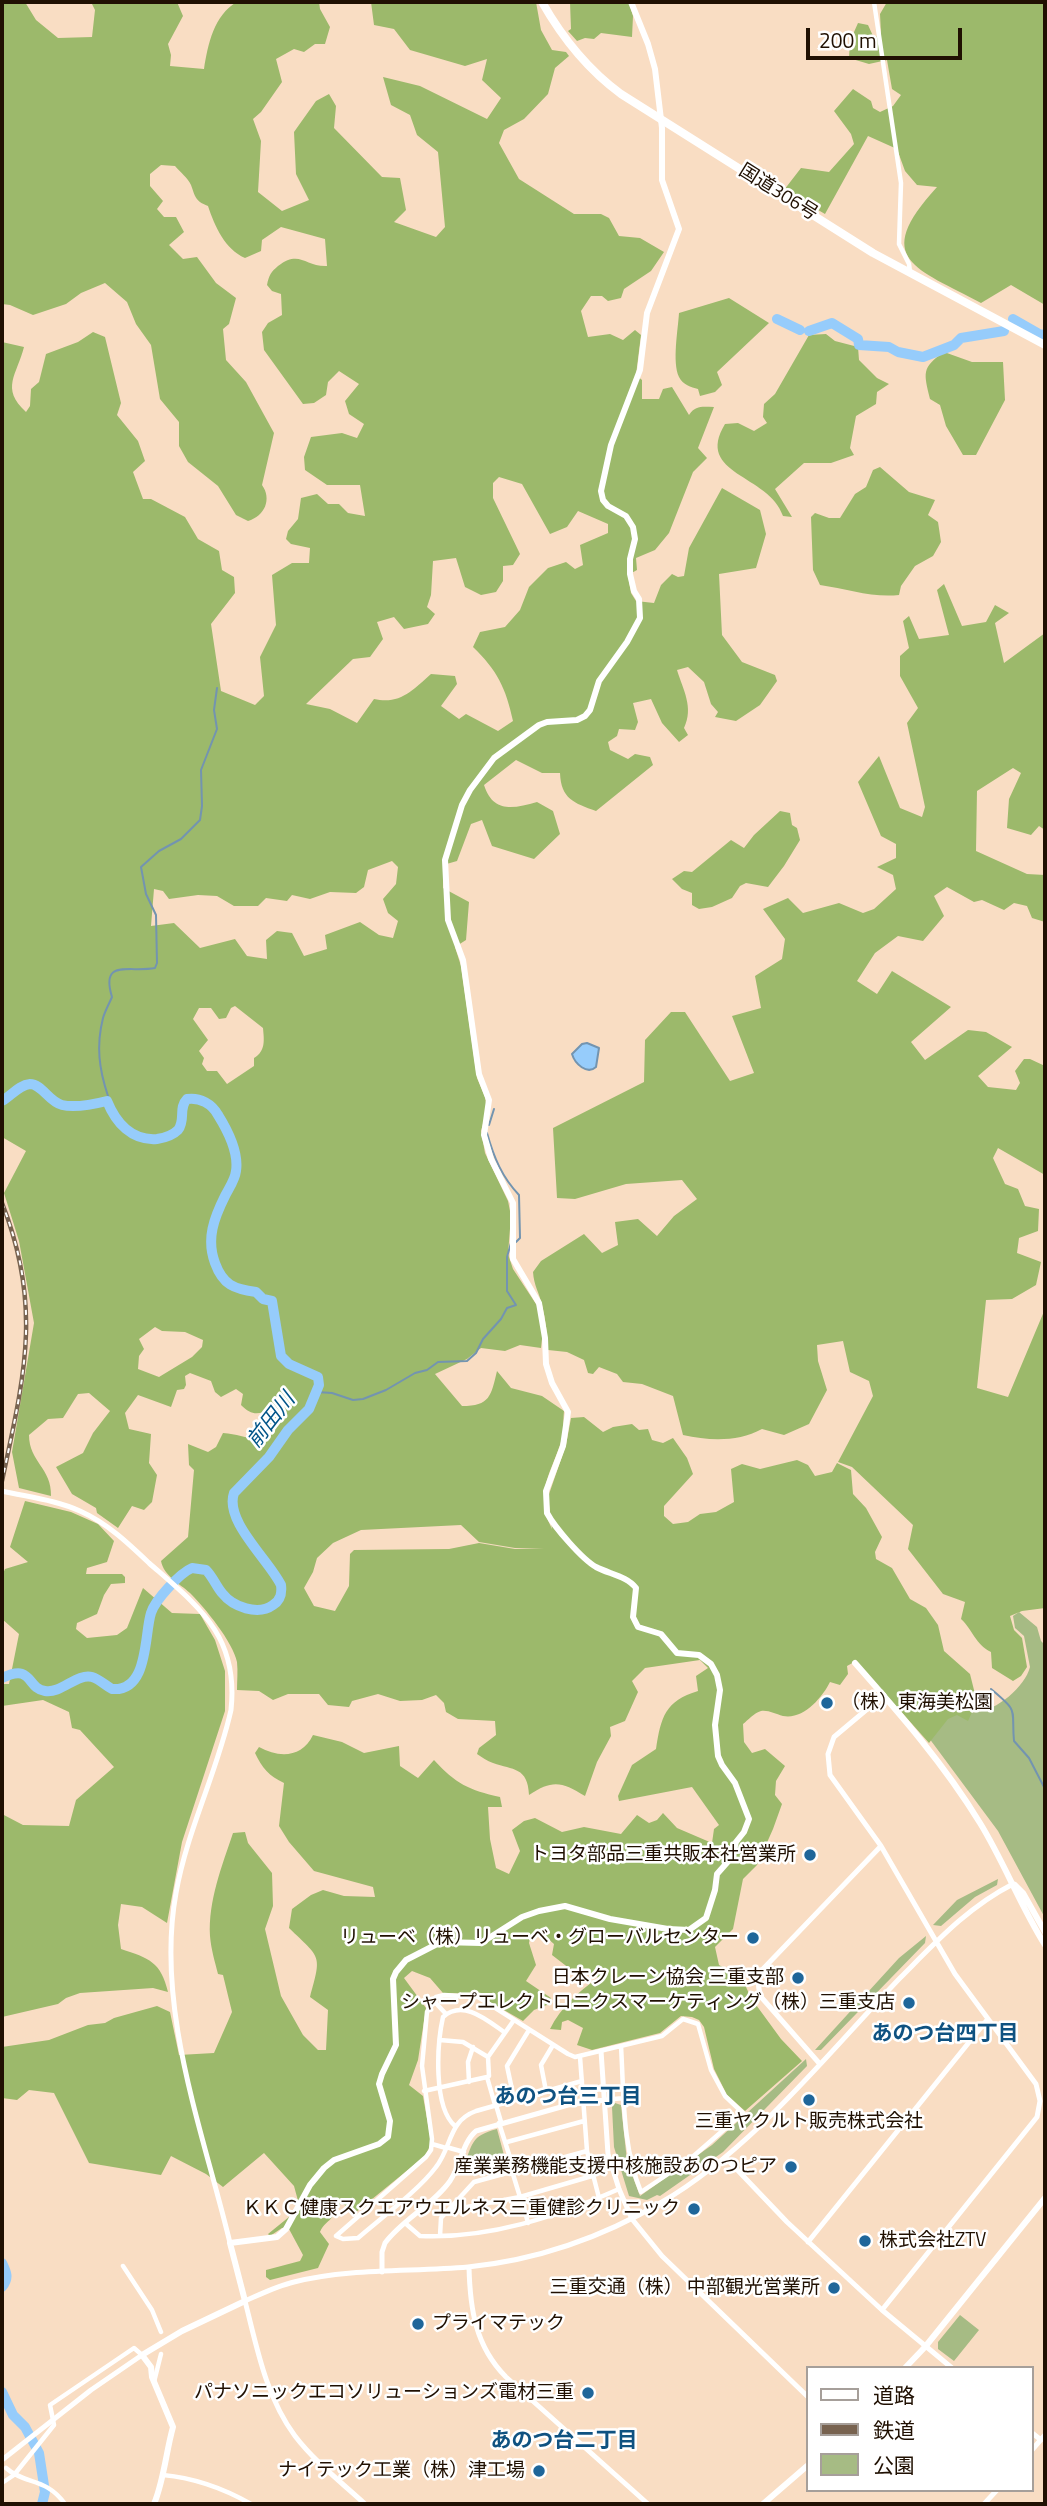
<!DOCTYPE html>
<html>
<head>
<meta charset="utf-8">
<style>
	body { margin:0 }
	#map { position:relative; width:1047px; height:2506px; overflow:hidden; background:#f9ddc3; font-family:"Titillium Web","Noto Sans JP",sans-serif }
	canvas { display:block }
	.frame { position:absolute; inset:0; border:4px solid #201002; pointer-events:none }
	.legend { position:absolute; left:806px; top:2366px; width:228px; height:126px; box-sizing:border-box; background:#fff; border:2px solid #a69f9a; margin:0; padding:9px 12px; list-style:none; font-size:21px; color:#201002 }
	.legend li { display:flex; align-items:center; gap:14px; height:35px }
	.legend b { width:35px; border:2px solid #a69f9a }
	.scale { position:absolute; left:806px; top:28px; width:156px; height:32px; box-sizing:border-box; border:4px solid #201002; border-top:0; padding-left:9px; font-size:21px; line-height:24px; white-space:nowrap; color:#201002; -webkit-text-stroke:5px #fff; paint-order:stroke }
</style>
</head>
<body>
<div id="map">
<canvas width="1047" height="2506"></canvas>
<div class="frame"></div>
<ul class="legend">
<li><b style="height:9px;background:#fff"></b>道路</li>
<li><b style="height:9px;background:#786350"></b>鉄道</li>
<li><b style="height:19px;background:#a6bb84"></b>公園</li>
</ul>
<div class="scale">200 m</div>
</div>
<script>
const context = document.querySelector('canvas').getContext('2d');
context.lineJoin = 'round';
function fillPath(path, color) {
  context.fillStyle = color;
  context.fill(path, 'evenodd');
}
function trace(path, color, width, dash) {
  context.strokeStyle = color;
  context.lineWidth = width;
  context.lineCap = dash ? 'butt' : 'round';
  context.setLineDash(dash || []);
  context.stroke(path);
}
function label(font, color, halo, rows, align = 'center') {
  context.font = font + ' "Titillium Web","Noto Sans JP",sans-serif';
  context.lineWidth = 5;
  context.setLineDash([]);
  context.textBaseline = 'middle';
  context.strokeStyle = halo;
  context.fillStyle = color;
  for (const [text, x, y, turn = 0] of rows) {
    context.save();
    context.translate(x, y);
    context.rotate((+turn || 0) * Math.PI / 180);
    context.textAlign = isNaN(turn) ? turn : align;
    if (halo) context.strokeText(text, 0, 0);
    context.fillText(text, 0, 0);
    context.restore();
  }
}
fillPath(new Path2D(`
	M1019,1612L1037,1627L1041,1641L1045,1645V1918L998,1831L926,1734L954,1708C961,1710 969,1713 976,1712C996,1711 1025,1687 1030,1667L1024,1636L1015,1628L1013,1616Z
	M998,1879L997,1885L975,1897L941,1926L933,1925L957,1900Z
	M926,1936L925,1943L821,2050H815L899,1958Z
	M806,2059L807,2066L723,2152L660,2196L657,2195L647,2200L629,2196L614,2147L612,2107L615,2103L621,2105L627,2161L640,2196L712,2145Z
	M497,2129L508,2170L490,2174L486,2162L463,2168C473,2144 470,2136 497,2129Z
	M960,2315L979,2330L954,2361L938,2349V2342Z`), '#a6bb84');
fillPath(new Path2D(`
	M2,2H25L36,20L58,38L92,37L95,10L91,2H177L183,16L168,44L171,55L170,66L204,69C208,44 214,15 237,2H319L320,9L330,27L325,44H315L304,52L294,49L276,59L282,82L261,112L253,119L261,141L258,192L282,211L309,200L296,174L294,132L316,101L329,94L336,106L334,128L382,177L400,178L406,210L394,222L436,237L445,227L438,152L417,135L410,115L391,105L383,77L420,86L487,119L501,98L482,80L487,59L465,66L410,50L394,29L374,25L371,2H536L541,30L552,50L566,52L569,56L555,68L548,94L524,119L504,130L499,143L519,179L574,214H601L609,218L619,236L640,238L664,252L651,271L624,289L621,298L608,301L602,296H591L581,311L588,337L610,334L623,340L635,330L641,335L636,375L642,380V399H659L663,389L672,387L689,415C696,405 702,407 714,407L698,448L707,458L693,472L669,533L655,550L636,558L637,570L628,575L631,593L636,601L654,603L661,585L672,574L678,577L684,576L689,548L722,488L760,510L766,534L756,568L719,574L722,635L742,662L775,675L777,681L760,705L736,721L715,717L718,712L711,704L704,682L688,667L677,670C683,690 694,707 684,728L688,735L679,742L662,723L651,699L633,703L638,722L635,730L619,729L617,736L608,742L610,750L628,759L635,754L650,757L653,765L596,811C574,803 561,799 560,773H542L516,760L484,785C493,813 513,809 537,802L553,811L560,834L534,859L492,846L482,820L471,824L457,861L443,865V888L469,902L466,940L455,947L461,966L477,1078L485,1097L487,1109L481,1131L485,1153L508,1201L511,1216L508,1254L513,1269L538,1307L543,1330L541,1348L520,1345L505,1351L481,1348L467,1359L435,1374L462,1406C490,1406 491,1396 497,1371L511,1388L542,1396L564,1411C563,1420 564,1430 562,1439C551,1474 534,1492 552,1529L548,1497L566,1445L571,1418L584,1417L603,1432L613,1427L632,1424L639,1430L648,1429L652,1440L663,1443L673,1438L687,1458L693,1474L664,1506V1516L673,1524L688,1522L700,1514L716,1512L734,1502L731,1469L742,1464L760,1469L797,1460L808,1465L815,1476L832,1472L837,1463L851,1470L853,1494L866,1508L882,1537L875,1552L876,1559L892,1568L910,1599L926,1608L938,1625L944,1651L970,1674L975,1694L973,1710L968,1721L957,1715L948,1719L929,1743L856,1661L847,1666L848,1674L840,1685L830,1682C822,1698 803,1720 783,1716C775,1714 769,1710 761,1711C754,1713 748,1720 743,1724L744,1742L752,1753L765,1749L785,1766L776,1781L775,1795L782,1804L773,1829L757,1865L743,1879L733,1929L715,1947L719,1965L742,1978L751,1998L781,2039L802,2061L745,2111L727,2095L714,2069L704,2027L699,2020L692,2017L681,2016L660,2033L592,2050L577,2045L583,2028L568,2020L562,2022L561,2030L550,2029C561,2007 578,1992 598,1978L593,1973L574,1972L552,1955L554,1944L540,1932L531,1934L529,1943L536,1965L526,1981L551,1998L547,2005L534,2010L523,2021L476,1994L443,1993L430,1978L412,1971L404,1978L426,2008L418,2060L409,2085L423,2096L430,2136V2146L425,2156L355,2213L342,2203C337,2207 337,2212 333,2216C329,2222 323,2224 320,2232L329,2244L318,2268L270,2280L266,2277V2270L300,2261L303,2255L289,2229L282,2228L270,2236L268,2234L300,2208L294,2186L264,2153L223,2187L206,2174L171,2156L161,2175L89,2163L54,2093L29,2090L17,2100L2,2098V2047L49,2040L88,2025L105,2023L114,2018L157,2006L170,2012L179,2055L214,2053L232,2012L223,1975L218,1974C215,1962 211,1949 210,1936C208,1901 222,1866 233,1833L245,1832L248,1843L272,1873L273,1906L265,1929L281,1996L303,2035L318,2050H326L328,2010L310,1997C322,1954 321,1959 289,1928L292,1909L311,1895L323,1890L344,1896L375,1897L373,1887L314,1871L289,1842L279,1826L284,1783C269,1776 262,1768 255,1753L259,1747C279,1758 302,1758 313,1735L342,1742L364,1753L399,1746L400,1766L418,1778L434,1760C456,1784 469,1790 500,1797L502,1807H488L490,1839L496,1868L509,1874L520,1851L512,1830L524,1821L535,1818L562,1832L584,1827L621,1834L637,1815L649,1823L657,1820L663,1813L677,1828L712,1843L714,1829L719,1825L692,1787L619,1801L618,1796L632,1765L656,1749C661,1717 665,1701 698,1691L696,1676L708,1668L700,1660L645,1668L632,1681L638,1692L625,1721L610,1727L611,1736L597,1762L585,1796C562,1782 553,1779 529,1795C528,1767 513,1770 493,1763C487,1761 482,1757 477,1754L479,1748L496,1735L495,1721L458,1719L446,1712L444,1703L436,1695L422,1700L400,1701L378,1694L352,1701L349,1707L328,1705L319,1694H288L273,1700L259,1691L237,1690C237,1681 238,1671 237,1662C233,1642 205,1608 190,1593C179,1583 164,1576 161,1561L188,1537L194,1470L189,1465L188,1444L208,1452L216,1447L223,1433C239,1434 248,1440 264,1438L274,1414L270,1410C257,1415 251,1415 241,1405L243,1394L236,1389L221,1397L215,1392L211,1381L190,1373L185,1376L186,1385L184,1389L177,1390L171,1407L138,1395L125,1413L129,1429L151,1434L149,1463L157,1475L152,1502L144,1510L132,1506L118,1528L97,1513L96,1508L72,1494L56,1467L83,1453L93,1433L110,1411L89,1393L78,1394L63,1418L48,1419L29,1435C29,1462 52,1468 51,1496L19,1488L12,1452L34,1323L19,1241L4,1193L26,1151L2,1137V342L24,347C17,375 0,388 26,412L30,406L31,389L39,382L46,354L78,342L93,332L105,337L121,403L117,415L138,441L145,461L133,472L143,499H151L185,517L198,539L219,551L222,570L234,577L235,593L211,624L221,691L255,705L264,696L260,657L276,625L272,575L292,563H309L310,548L291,544L286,539L288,531L298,519L301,498L317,494L328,504H339L348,513L365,516L360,485H327L305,470L304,457L311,437L342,433L357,438L364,424L349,414L345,401L359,384L339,371L328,382L326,395L314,403L303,404L264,350L262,332L268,323L282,315L281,294L272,291L267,285C269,275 271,272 278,266C300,249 305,267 327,266L325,239L281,227L262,240L261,251L245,258C225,249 215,227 208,206C195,201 195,196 191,185C188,178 180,172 175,166L161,165L150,174V186L163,201L157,209L164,217H176L184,232L169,245L183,259L197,257L216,283L236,298L229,324L223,329L226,360L246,382L274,433L262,485C272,499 265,516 248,521L236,515L218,486L188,462L179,446V422L160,399L151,345L136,324L127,302L105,283L81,293L66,304L33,315L10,305L2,304ZM499,477L522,484L550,534L567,527L578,511L608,524V533L580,545L583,565L575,569L566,562L548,568L529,587L520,610L505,627L480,632L473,647C497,670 506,688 513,721L498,731L466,714L459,719L441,706L457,684L455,676L431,674C413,690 400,705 374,699L357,723L330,709L306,704L353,659L370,657L383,639L377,622L394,617L404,629L428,624L435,614L427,607L431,595L433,561L456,558L465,587L481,595L496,592L503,581V566L513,565L520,554L493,498V483ZM392,861L398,867L396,884L383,899L388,913L398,921L393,938L379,935L360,922L325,935L327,949L304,956L292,933L277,931L266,940L267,959L247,956L235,939L200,948L174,923L151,926L154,889L163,891L169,899L198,895L217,896L234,906H258L266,898L287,901L292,895L310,899L330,892L356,893L364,887L368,870ZM235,1006L263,1028C264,1040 266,1051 254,1058V1066L227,1084L217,1071H207L202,1064L204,1058L199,1051L208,1040L193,1019L199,1008H211L219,1019L226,1018L231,1008ZM155,1327L162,1331L185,1332L203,1340L202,1347L192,1357L159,1377L138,1369L139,1356L144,1349L139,1339ZM461,1525L479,1542L515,1548L544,1549H515L479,1543L449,1549L354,1550L350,1554L349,1586L335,1611L314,1606L304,1588L313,1572L317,1558L333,1543L361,1530Z
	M570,2H629L633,16L632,37L601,33L594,39L585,38L577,41L568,31L571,29Z
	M887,2H1045V305L1011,285L981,303C917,268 870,260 937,187L917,185L905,171L897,149L868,136L825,214L784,190L801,168L829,172L854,144L851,134L834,111L853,89L871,101L873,108L880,112L893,106L901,95L892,89L887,60L869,64L849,58L850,41L858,23L868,25L874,38L881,34L880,14Z
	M729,298L769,323L717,372L722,385L715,392L700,396L698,389C691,387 683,385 679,377C672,362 678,330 679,313Z
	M826,334L835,341L858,347L859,360L877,378L889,384L877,392L876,404L856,416L850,448L854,455L831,463H804L775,489L792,517L783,516C769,474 694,475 725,424L738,423L754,431L767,423L763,417L764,404L775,394L809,335Z
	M944,352L972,362H1003L1005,400L976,455H963L946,426L940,405L930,399C924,373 921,368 944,352Z
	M880,467L909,492L935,500L928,515L938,522L941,542L933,556L915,566L901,586L899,595C873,598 847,589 820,585L813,570L811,517L815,513L829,518H840L855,494L866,487L873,470Z
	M944,584L962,626L986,622L995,605L1009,613L995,623L1004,663L1045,633V830L1039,826L1031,835L1007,828L1009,799L1021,773L1013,768L977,791L976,851L1027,874L1045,875V922L1032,918L1027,906L1014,903L1004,910L982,900L974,902L947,887L934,896L944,916L923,941L898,936L875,953L857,981L877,994L892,971L951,1007L911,1042L925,1060L968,1030L986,1032L1012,1047L978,1076L988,1087L1016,1090L1020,1083L1015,1071L1024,1059H1030L1045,1066V1175L998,1148L993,1158L1005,1184L1018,1189L1025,1206L1039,1209L1038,1231L1019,1238L1017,1253L1041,1262L1036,1285L1012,1299L986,1300L977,1388L1008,1397L1045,1309V1608L1022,1611L1010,1616L1014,1630L1022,1638L1027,1667L1021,1676L1013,1681L992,1668L991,1652C975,1644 973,1630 961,1619L965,1602L943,1594L908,1549L913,1525L852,1467L838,1462L873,1396L869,1381L850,1372L843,1341L817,1345L818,1361L827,1390L809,1424L784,1435L762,1429C738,1442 710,1441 683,1435L673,1396L642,1384L623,1382L617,1374L599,1367L593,1374L588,1373L584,1360L567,1352L548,1350C547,1335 546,1320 542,1305C539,1292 534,1286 533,1272L541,1261L584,1234L602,1253L618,1245L615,1222L638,1219L657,1236L674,1216L697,1199L682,1180L626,1184L575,1199L557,1198L553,1128L644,1082L645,1040L671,1012H685L730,1081L754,1073L732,1016L761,1008L755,976L782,959L785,939L763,909L788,898L803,913L839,903L863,913L874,909L896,889L893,875L877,867L896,858V844L881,836L858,782L879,756L900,808L922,817L925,807L907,723L918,708L900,676V656L909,648L903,621L909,616L919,639L949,635L937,590Z
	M780,811L790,813L792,825L797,828L800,840L784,866L768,887L746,883L740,886L732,898L712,907L699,909L692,905V893L682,889L672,879L684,871L692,872L731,840L744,848L754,835Z
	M25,1501L71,1512L98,1524L114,1541L107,1562L87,1568L86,1574H122L125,1577V1583L111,1584L104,1595L97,1614L77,1623L76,1629L87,1638L117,1635L127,1628L143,1588L172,1613L200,1614L215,1640L225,1671V1711L182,1842L167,1923L142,1907L121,1904L118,1925L121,1949C149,1958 161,1962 168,1992L153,1988L80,1993L66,1998L58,2004L2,2017V1814L23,1825L69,1826L76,1800L114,1767L80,1730L72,1728L69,1712L43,1700L2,1706V1684H9L19,1634L2,1619V1576L5,1569L28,1562L10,1547Z`), '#9cb96b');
const water = new Path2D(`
	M587,1043L599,1048L596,1067C587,1075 575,1064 572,1054L582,1044Z`);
fillPath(water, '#96ccfb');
trace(water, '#7394b0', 2);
trace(new Path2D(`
	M107,1101L108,1096C99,1069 96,1046 103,1018C105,1011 109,1004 112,997C100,958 130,973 155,968L157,963L156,915L146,894L141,867L159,851L181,839L200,820L202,806L201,770L217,729L214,710L217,688
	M489,1125L494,1109
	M487,1133C494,1158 502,1177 519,1195L520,1238L516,1242
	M317,1392L332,1393L353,1400L363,1399L386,1390L415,1373L427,1370L438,1362L467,1361L476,1353L483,1339L501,1319L507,1308L516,1305L507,1291V1257L511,1243
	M991,1689C1020,1713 1011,1708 1014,1741L1029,1758L1045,1789`), '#7394b0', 2);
trace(new Path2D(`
	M777,319L800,330
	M1013,319L1041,335L1045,334
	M809,331L832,323L858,339L859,345L889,347L898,352L923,357L954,345L961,338L1004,331
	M2,1101C11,1096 19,1085 30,1084C42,1084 49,1102 62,1105C75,1108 95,1104 107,1101C116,1123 132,1141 157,1139C164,1138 173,1135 178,1130C186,1120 178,1108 187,1099C200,1097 212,1104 218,1115C228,1131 239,1152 236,1171C235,1180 229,1188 225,1196C214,1218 206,1239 215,1263C223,1285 234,1289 256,1292L263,1299L272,1301L281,1356L289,1364L318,1377L319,1385L309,1409L288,1430L269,1457L234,1493C224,1521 269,1560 281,1585C282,1593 281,1600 273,1605C258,1616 233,1607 222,1593C216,1586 213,1577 206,1570L192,1568C180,1573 155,1600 151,1613C144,1635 149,1692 112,1689C105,1685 99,1679 92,1677C77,1673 61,1694 45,1691C26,1688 33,1663 2,1678
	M2,2263C7,2273 9,2278 2,2287
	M2,2392L13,2415L25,2427L39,2453L45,2492L42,2504`), '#96ccfb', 10);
trace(new Path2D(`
	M874,2L901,183L899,244L909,264L910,272
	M433,2000L446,2014
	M440,2040L463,2042L488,2057
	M580,2057L587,2151L599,2198
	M582,2081L476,2111C448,2121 452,2147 436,2167C419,2190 381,2218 358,2238L343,2239L336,2236L426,2157L431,2150L432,2139L422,2066L427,2012L436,1997L444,1995L478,1997L568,2054L575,2057L662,2036L683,2019L698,2024L711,2070L725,2096L743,2113L689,2160L641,2192C622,2146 624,2095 621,2046
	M469,2082L468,2062L473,2047
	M424,2091L487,2077
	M546,2091L541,2065L553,2045
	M514,2099L507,2066L529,2030
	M604,2100L624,2098
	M495,2105L487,2077L489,2076L488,2057L514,2020
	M496,2105L501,2122
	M499,2123L514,2170
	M455,2126C433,2107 437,2044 443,2017C463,1999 487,2020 504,2032
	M507,2142L584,2121
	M432,2144L446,2148
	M446,2147L464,2152
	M512,2171L520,2197
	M521,2197L528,2223
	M451,2210L520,2197L592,2176
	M405,2223L420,2236C488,2239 556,2217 619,2189
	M440,2236L441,2218L474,2182L587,2151
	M123,2266L152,2310L161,2332
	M154,2382L161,2354
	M6,2468C25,2485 46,2477 65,2504
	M163,2475C195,2478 223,2488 251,2504
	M2,2483L14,2475L54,2425L50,2405L134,2348L142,2355`), '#fff', 4.5);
trace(new Path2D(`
	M2,1491C28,1497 56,1500 80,1511C107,1523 128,1543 149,1563C199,1607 239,1636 231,1710C217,1773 187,1830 176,1893C155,2008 203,2131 230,2243
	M601,2051L608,2154L619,2189L632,2219L662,2256L807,2396
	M819,2063L762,1998C757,1988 757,1979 763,1969L881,1846
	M726,2158L787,2222L882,2310L1037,2117L1040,2101L1036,2084L955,1974L881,1846L830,1775L828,1754L834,1737L884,1695
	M808,2242L987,2020
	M469,2267C470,2308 475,2346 506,2377L648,2504
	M382,2272V2252L385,2243C403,2219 433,2205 450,2181C461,2165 462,2143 476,2131L568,2105L604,2100
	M882,2310L952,2368
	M1031,2432L1041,2440
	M1031,2451L1045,2435
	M2,2460L91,2390L142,2355
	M365,2504C341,2482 315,2462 295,2436C266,2397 257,2348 245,2301C261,2294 277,2286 294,2282C350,2268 411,2272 468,2267C537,2260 603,2237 662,2202C754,2148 827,2054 900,1978C936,1942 968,1907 1013,1884
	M984,2504L997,2490`), '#fff', 5);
trace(new Path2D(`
	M855,1663C900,1714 944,1764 980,1823C1004,1862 1020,1905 1045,1945
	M1015,1885L1023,1893L1045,1932
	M905,2368L925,2347L1045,2198
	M154,2504C164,2480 166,2452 173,2427L152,2377L151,2367L142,2355L182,2331L245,2301L230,2243L277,2237L286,2229L310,2185L324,2168L334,2160L379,2144L388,2137L390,2121L379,2084L382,2074L396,2045L393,1979L396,1972L406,1960L441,1942L481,1943L522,1917L539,1911L565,1906L610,1919L668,1929L689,1930L706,1918L715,1890L717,1874L732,1857L736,1842L744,1832L749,1819L735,1783L722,1765L718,1756L715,1725L720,1690L717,1675L711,1664L699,1655L677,1653L661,1634L638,1627L633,1617L636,1588C627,1576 609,1574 596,1567C582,1559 555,1528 547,1513L546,1491L563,1446L568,1412L552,1383L546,1364L545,1338L539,1303L513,1259V1203L491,1159L484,1135L489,1100L479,1074L463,960L448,920L445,860L462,805L470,790L494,758L539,725L547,722L577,720L585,716L590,710L599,681L627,642L640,618L639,599L634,591L630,574V559L635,539L633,527L626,516L608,506L603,500L601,491L611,445L640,370L647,313L679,229L662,180V128L655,69L648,44L631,2
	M763,2504L807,2466`), '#fff', 6);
trace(new Path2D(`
	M542,2C563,39 587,69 621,94L873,253L1045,345`), '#fff', 8);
const rail = new Path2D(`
	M2,1203C43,1307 24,1377 2,1481`);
trace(rail, '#786350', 4.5);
trace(rail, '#fff', 2, [5]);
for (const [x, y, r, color] of [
	[827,1703,7,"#1f669a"],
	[810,1855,7,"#1f669a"],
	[753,1938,7,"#1f669a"],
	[798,1978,7,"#1f669a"],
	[909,2003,7,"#1f669a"],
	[809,2100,7,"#1f669a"],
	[791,2167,7,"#1f669a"],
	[694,2209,7,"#1f669a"],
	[865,2241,7,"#1f669a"],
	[834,2288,7,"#1f669a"],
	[418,2324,7,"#1f669a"],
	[588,2393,7,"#1f669a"],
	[539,2471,7,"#1f669a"]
]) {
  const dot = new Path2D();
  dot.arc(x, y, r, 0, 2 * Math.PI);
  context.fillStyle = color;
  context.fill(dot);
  trace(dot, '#fff', 2.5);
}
label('19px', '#201002', '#fff', [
	["国道306号",778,193,32]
]);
label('19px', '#201002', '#fff', [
	["（株）東海美松園",841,1703,"left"],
	["トヨタ部品三重共販本社営業所",796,1855],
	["リューベ（株）リューベ・グローバルセンター",739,1938],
	["日本クレーン協会 三重支部",784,1978],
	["シャープエレクトロニクスマーケティング（株）三重支店",895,2003],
	["三重ヤクルト販売株式会社",809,2122,"center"],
	["産業業務機能支援中核施設あのつピア",777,2167],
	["ＫＫＣ健康スクエアウエルネス三重健診クリニック",680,2209],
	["株式会社ZTV",879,2241,"left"],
	["三重交通（株） 中部観光営業所",820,2288],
	["プライマテック",432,2324,"left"],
	["パナソニックエコソリューションズ電材三重",574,2393],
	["ナイテック工業（株）津工場",525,2471]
], 'right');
label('italic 21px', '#005488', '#fff', [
	["前田川",272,1421,-52]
]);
label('bold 21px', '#0f5281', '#fff', [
	["あのつ台四丁目",945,2035],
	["あのつ台三丁目",568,2098],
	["あのつ台二丁目",564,2442]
]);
</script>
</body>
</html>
